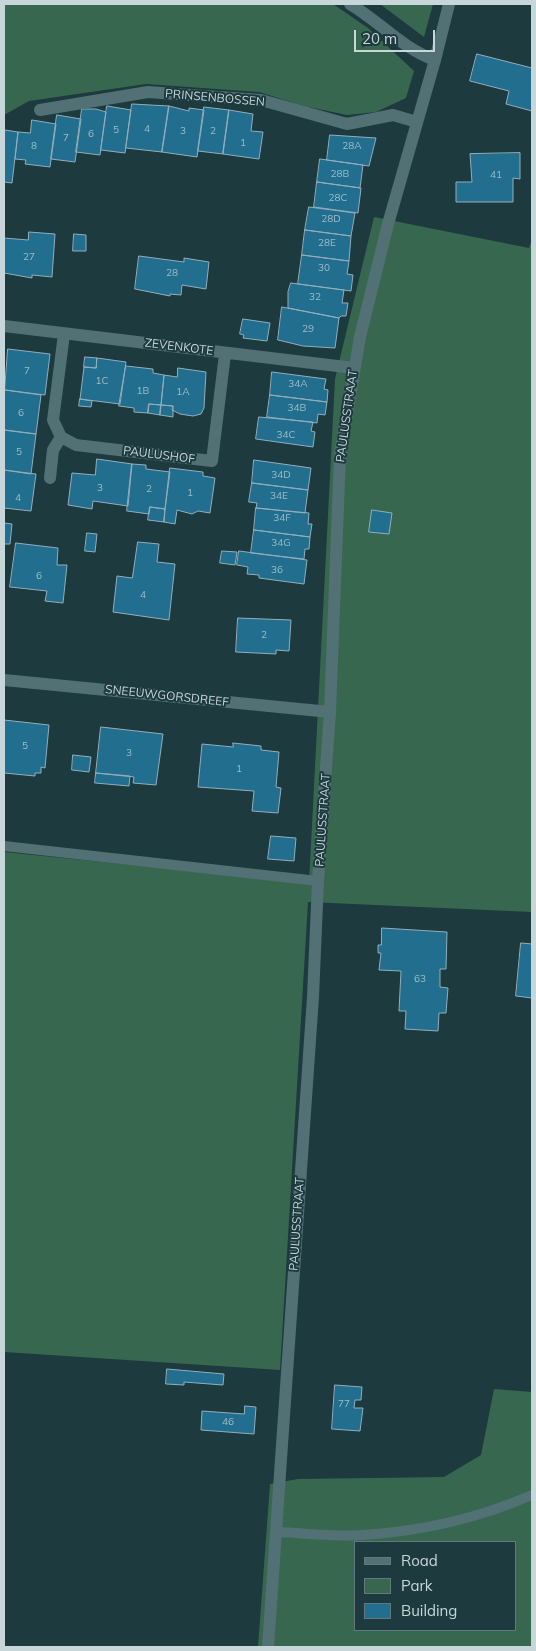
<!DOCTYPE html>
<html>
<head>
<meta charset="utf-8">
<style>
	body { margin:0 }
	#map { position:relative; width:536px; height:1651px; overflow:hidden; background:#1d3a3e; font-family:Mulish,sans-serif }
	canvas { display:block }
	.frame { position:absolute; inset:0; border:5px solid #c7d7d9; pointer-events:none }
	.legend { position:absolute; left:354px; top:1541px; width:162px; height:90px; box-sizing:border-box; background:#1d3a3e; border:1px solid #61797c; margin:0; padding:6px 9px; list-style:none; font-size:15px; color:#c7d7d9 }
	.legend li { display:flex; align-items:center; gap:10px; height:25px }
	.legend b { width:25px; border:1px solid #61797c }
	.scale { position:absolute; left:354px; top:30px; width:81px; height:22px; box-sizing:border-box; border:2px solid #c7d7d9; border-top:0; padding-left:6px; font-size:15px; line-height:18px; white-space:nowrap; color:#c7d7d9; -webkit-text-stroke:4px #1d3a3e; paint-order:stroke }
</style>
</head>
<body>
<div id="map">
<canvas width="536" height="1651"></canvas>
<div class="frame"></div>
<ul class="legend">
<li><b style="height:6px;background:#527175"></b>Road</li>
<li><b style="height:14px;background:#386750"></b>Park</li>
<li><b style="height:14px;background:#226e8e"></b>Building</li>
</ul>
<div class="scale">20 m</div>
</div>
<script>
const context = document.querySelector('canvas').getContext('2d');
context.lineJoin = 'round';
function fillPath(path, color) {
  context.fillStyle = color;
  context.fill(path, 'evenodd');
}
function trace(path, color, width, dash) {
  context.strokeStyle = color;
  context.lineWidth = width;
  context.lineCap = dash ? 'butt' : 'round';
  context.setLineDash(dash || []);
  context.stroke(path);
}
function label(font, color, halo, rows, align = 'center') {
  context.font = font + ' Mulish,sans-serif';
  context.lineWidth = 4;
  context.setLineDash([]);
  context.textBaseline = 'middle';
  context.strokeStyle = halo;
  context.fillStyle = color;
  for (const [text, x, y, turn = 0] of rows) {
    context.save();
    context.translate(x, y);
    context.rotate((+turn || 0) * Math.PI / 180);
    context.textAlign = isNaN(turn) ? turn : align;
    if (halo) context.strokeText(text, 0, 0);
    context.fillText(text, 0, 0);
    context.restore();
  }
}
fillPath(new Path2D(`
	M4,4H333L368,28L414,71L406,98L376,112L347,115L304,106L259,92L146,84L29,101L4,115Z
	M380,4H433L424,37Z
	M374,217L529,248L532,239V912L308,902L280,1370L4,1352V852L309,883L335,379Z
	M494,1389L532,1392V1647H258L270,1484L298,1479L444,1477L481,1455ZM355,1542H515V1630H355Z`), '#386750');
const building = new Path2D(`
	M477,54L532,68V111L506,104L509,91L470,81Z
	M132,104L169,106L162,152L126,148Z
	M107,106L131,110L125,153L101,150Z
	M169,106L189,111V108L204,110L197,157L162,152Z
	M204,107L229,110L223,154L198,151Z
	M82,109H96L106,112L100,155L76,152Z
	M229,110L253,114L251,131L263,132L259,159L223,154Z
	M57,115L81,119L75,162L51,159Z
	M32,120L56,124L50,167L25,164L26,160L15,159L18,132L30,133Z
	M5,130L18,132L12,183L4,182Z
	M330,135L376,138L369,166L327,160Z
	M520,153V179L513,178V202H456V182H472L470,154Z
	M320,159L363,165L360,188L317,182Z
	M317,182L361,188L358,213L314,207Z
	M309,207L355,213L351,236L305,230Z
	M305,230L351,236L349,261L302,255Z
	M29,232L55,234L52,277L32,275V278L4,273V238L28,240Z
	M74,234L86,235V251H73Z
	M302,255L349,261L347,274L353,275L351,291L298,284Z
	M139,256L184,262V258L209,262L206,289L182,285L181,295L170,294V296L135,289Z
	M291,283L344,290L342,303H348L346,316H341L339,318L288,308V292Z
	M282,307L339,318L335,348L303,346L278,340Z
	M243,319L270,323L267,341L243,338L244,335L240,334Z
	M8,349L50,354L45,395L5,390Z
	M85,357L97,358L96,368L84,367Z
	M97,358L126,362L120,404L80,399L84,367L96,368Z
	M126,366L153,369V373L164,375L161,405L149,404L148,413L134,412V408L119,406Z
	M178,368L206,372L204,408L201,414L193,416L180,414L172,410L173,406L161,405L164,375L177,377Z
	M272,372L326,379L324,389L328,390L327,402L270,395Z
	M5,390L41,395L36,434L4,430Z
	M270,395L327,402L325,415L318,414L317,423L267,417Z
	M80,399L92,401L91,407L79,406Z
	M149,404L161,405L160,415L148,413Z
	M161,405L173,406V417L160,415Z
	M259,417L313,422L311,431L315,432L313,447L256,439Z
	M4,430L36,434L31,474L4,470Z
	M97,459L132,464L128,506L93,501L92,509L68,505L72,473L95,475Z
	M254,460L311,468L308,490L252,483Z
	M132,464L146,465V469L170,472L165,509L150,507L149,514L127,511Z
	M170,468L203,472V476L215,478L210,513L198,511L192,514L177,510L175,524L164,522Z
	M4,470L36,474L31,511L4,508Z
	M252,483L308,490L305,513L256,508L257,503L249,502Z
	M150,507L165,509L164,522L148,520Z
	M256,508L309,513L308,524H312L310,537L254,530Z
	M372,510L392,513L389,534L369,532Z
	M4,523L12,524L10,544H4Z
	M254,530L310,537L309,549H305L304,559L251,553Z
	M87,533L97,534L95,552L85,551Z
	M138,542L159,544L157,562L175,564L169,620L113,612L117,576L132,578Z
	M16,543L58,548L57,565H67L63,603L45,601L47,591L10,587Z
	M222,551L237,552L235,565L220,563Z
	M239,551L307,560L304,584L259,578V575L247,574L248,567L237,565Z
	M238,618L291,620L289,651L276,650V654L236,652Z
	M4,720L49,725L45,768L41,767V773H35V776L4,773Z
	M101,727L163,734L156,785L133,783L134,777L96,773Z
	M233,743L261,746V750L279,752L276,787L281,788L278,813L252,811L254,791L198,787L202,744L233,747Z
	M73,755L91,757L89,772L72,770Z
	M96,773L130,776L129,786L95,783Z
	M271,836L296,838L294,861L268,859Z
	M382,928L447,932L446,969H440V987L448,988L446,1013H439L438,1031L405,1029L406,1011H399L401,971L379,970L381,953H378V945H381Z
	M521,943L532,944V998L516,996Z
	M167,1369L224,1374L223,1385L184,1382V1385L166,1384Z
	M335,1385L362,1387L361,1400H355L354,1408H363L360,1431L332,1429Z
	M245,1406L256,1407L254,1434L201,1430L202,1411L244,1414Z`);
fillPath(building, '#226e8e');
trace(building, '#93aebc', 1);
trace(new Path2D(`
	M4,846L318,881
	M276,1532C305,1533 335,1537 364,1535C422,1531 479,1518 532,1495`), '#527175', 10);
trace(new Path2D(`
	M350,4C379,21 403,49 435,60
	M40,110L148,92L261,100L347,124L393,115L417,122
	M4,326L354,368
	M64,334L53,420L61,437L76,445L212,461L225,354
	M50,478L53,450L61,437
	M4,680L330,712
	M268,1647L313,997L318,881L330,712L340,455L360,337L388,224L435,60L449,4`), '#527175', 12);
label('10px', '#9ebdc6', null, [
	["4",147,129],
	["5",116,130],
	["3",183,131],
	["2",213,131],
	["6",91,134],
	["7",66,138],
	["1",243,143],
	["8",34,146],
	["28A",352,146],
	["28B",340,174],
	["41",496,175],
	["28C",338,198],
	["28D",331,219],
	["28E",327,243],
	["27",29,257],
	["30",324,268],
	["28",172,273],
	["32",315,297],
	["29",308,329],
	["7",27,371],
	["1C",102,381],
	["34A",298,384],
	["1B",143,391],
	["1A",183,392],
	["34B",297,408],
	["6",21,413],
	["34C",286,435],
	["5",19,452],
	["34D",281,475],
	["3",100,488],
	["2",149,489],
	["1",190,493],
	["34E",279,496],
	["4",18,498],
	["34F",282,518],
	["34G",281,543],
	["36",277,570],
	["6",39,576],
	["4",143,595],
	["2",264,635],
	["5",25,746],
	["3",129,753],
	["1",239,769],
	["63",420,979],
	["77",344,1404],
	["46",228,1422]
]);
label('12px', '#c7d7d9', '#1d3a3e', [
	["PRINSENBOSSEN",215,98,5],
	["ZEVENKOTE",179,347,7],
	["PAULUSSTRAAT",347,416,-82],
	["PAULUSHOF",159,455,7],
	["SNEEUWGORSDREEF",167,696,6],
	["PAULUSSTRAAT",323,820,-86],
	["PAULUSSTRAAT",297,1224,-86]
]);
</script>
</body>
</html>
